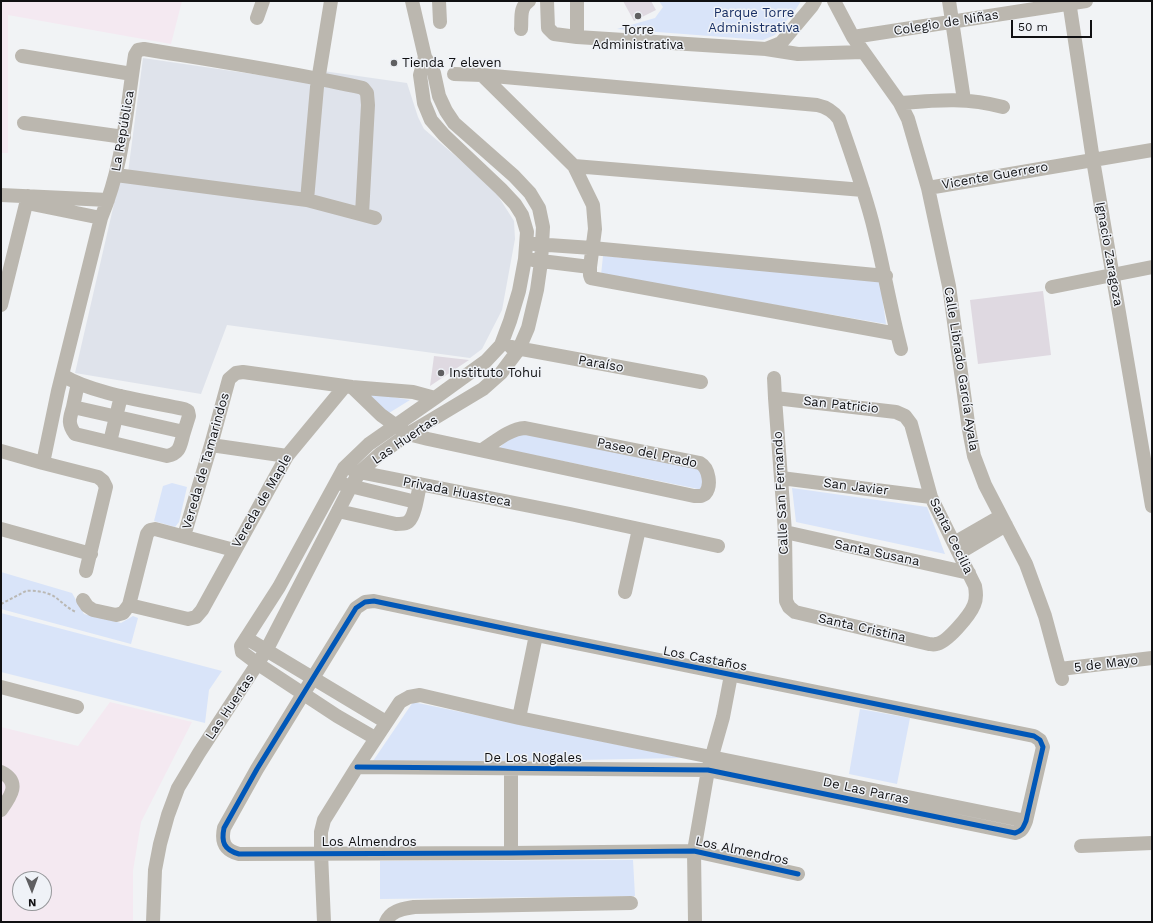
<!DOCTYPE html>
<html>
<head>
<meta charset="utf-8">
<style>
	body { margin:0 }
	#map { position:relative; width:1153px; height:923px; overflow:hidden; background:#f1f3f5; font-family:"Work Sans",sans-serif }
	canvas { display:block }
	.frame { position:absolute; inset:0; border:2px solid #101012; pointer-events:none }
	.north { position:absolute; left:12px; top:871px; width:40px; height:40px; box-sizing:border-box; background:#eff2f7; border:1px solid #96989b; border-radius:50%; rotate:179deg; font-size:11px; font-weight:700; line-height:16px; text-align:center; color:#101012 }
	.north::after { content:''; display:block; margin:auto; width:14px; height:18px; background:#5f5f61; clip-path:polygon(50% 0,100% 100%,50% 72%,0 100%) }
	.scale { position:absolute; left:1011px; top:20px; width:81px; height:18px; box-sizing:border-box; border:2px solid #101012; border-top:0; padding-left:5px; font-size:12px; line-height:14px; white-space:nowrap; color:#101012; -webkit-text-stroke:3px #eff2f7; paint-order:stroke }
</style>
</head>
<body>
<div id="map">
<canvas width="1153" height="923"></canvas>
<div class="frame"></div>
<div class="north">N</div>
<div class="scale">50 m</div>
</div>
<script>
const context = document.querySelector('canvas').getContext('2d');
context.lineJoin = 'round';
function fillPath(path, color) {
  context.fillStyle = color;
  context.fill(path, 'evenodd');
}
function trace(path, color, width, dash) {
  context.strokeStyle = color;
  context.lineWidth = width;
  context.lineCap = dash ? 'butt' : 'round';
  context.setLineDash(dash || []);
  context.stroke(path);
}
function label(font, color, halo, rows, align = 'center') {
  context.font = font + ' "Work Sans",sans-serif';
  context.lineWidth = 3;
  context.setLineDash([]);
  context.textBaseline = 'middle';
  context.strokeStyle = halo;
  context.fillStyle = color;
  for (const [text, x, y, turn = 0] of rows) {
    context.save();
    context.translate(x, y);
    context.rotate((+turn || 0) * Math.PI / 180);
    context.textAlign = isNaN(turn) ? turn : align;
    if (halo) context.strokeText(text, 0, 0);
    context.fillText(text, 0, 0);
    context.restore();
  }
}
fillPath(new Path2D(`
	M143,58L321,84L323,71L407,83L418,117L424,129L493,188L514,221L515,239L502,310L482,349L470,358L227,325L201,394L75,373L119,182L127,180Z`), '#dfe3eb');
fillPath(new Path2D(`
	M1,1H182L171,44L8,15V153H1Z
	M110,702L192,722L141,822L133,871V922H1V727L78,746ZM20,879H44V903H20Z`), '#f4e9f1');
fillPath(new Path2D(`
	M659,1H801L796,9L775,35L763,40L617,29L655,18L663,7Z
	M603,256L880,281L886,324L601,275Z
	M362,392L410,400L389,413Z
	M517,431L702,468L703,490L499,448Z
	M172,483L187,487L179,522L175,527L154,521L163,486Z
	M792,488L927,507L945,554L796,522Z
	M1,572L72,593L84,614L121,623L133,616L138,618L131,644L1,609Z
	M1,613L222,671L209,690L205,723L1,672Z
	M413,702L682,758L371,764Z
	M860,709L910,718L897,784L849,774Z
	M633,860L635,896L380,899V861Z`), '#d9e4f9');
fillPath(new Path2D(`
	M623,1H651L656,10L634,21Z
	M1043,291L1051,355L978,364L970,300Z
	M434,356L469,360L430,386Z`), '#dfd9e1');
trace(new Path2D(`
	M1,604L26,591C34,590 48,592 55,597C62,602 67,608 76,612`), '#bab8b4', 2, [3, 2]);
trace(new Path2D(`
	M331,1L317,87L307,200L375,218
	M439,1L440,22
	M547,1L548,28L554,34L577,37L766,49L798,54L863,52
	M834,1L853,37L900,103L908,119L928,188L949,286L969,430L974,456L985,485L1026,564L1045,616L1062,679
	M949,1L964,100
	M1069,1L1093,160L1152,506
	M257,18L263,1
	M521,29C522,19 519,7 529,1
	M577,37V1
	M853,37L1086,1
	M766,49L781,43L812,6L815,1
	M22,56L132,74
	M454,74L482,75L817,105C827,107 833,111 839,119C851,153 863,187 872,221C883,264 890,307 901,349
	M482,75L574,166L593,205L595,229L590,267V275L591,278L897,334
	M900,103C937,100 967,97 1003,107
	M24,123L124,137
	M574,166L863,190
	M116,175L307,200
	M928,188L1152,150
	M1,195L108,200
	M27,203L101,218
	M534,244L592,248L886,276
	M533,260L590,267
	M1052,287L1152,267
	M1,305L28,196
	M511,347L701,382
	M62,375C93,394 147,401 184,409L188,411L189,416L184,432L73,407L78,383
	M774,378L775,398L785,532L786,601L789,607L795,612L929,644C931,644 933,645 936,644C947,643 970,615 974,605C977,598 976,592 975,586L931,497L911,424L905,416L896,412L775,398
	M352,387L381,415L395,425L408,434L428,439L694,496H701L705,494C712,486 709,468 700,463L525,428C509,429 495,442 482,450
	M73,407C70,418 67,423 75,434L167,456C181,453 180,445 184,432
	M110,442L121,396
	M211,445L287,456
	M1,451L43,463L98,477L103,481L106,487L86,571
	M43,463L58,391L101,218C124,163 126,112 135,55L138,50L144,49C217,61 291,72 363,88L367,93L368,105L362,214
	M354,471L570,514L718,546
	M781,478L931,497
	M342,484L416,502
	M338,511L396,524C401,524 406,524 409,521C415,516 418,493 420,484
	M1,529L91,554
	M785,532L969,573
	M184,536L211,445L229,379L236,373L243,372L352,387L413,392L435,398
	M954,543L1001,516
	M959,553L1006,525
	M625,592L639,529
	M83,600L87,606L93,610L116,615L123,613L129,605L188,619L196,617L202,610L287,456L345,386
	M129,605L147,534L150,530L155,529L234,550
	M246,638L386,722
	M1060,669L1152,658
	M1,687L77,707
	M519,718L536,635
	M375,738L337,716L258,664L242,652L241,646L279,587L344,468L369,444L435,398L486,361L501,345L510,321L519,291L525,259L527,232L522,215L515,204L501,189L444,135L431,120L424,103L420,75L425,57
	M357,767L708,770L1015,833C1022,831 1023,828 1026,821L1043,747L1040,740L1034,736L536,635L374,601L365,602L356,608L257,769L224,828C221,842 224,850 239,854L511,853L694,851L798,874
	M511,769V853
	M1,772C21,782 11,796 1,810
	M1081,846L1152,843
	M153,922L155,870L160,844L168,815L178,788L199,753L267,649L351,486L360,472L380,454L408,434L483,389L501,373L519,349L528,328L537,290L541,262L543,227L539,208L530,193L514,176L454,123L446,111L439,96L434,73L425,57L412,1
	M324,922L321,853V832L324,820L357,767L400,702L409,697L420,695L519,718L1026,821
	M386,922C391,910 403,909 414,907L631,903
	M695,922L694,851L708,770L723,717L731,675`), '#bbb7af', 14);
trace(new Path2D(`
	M357,767L708,770L1015,833C1022,831 1023,828 1026,821L1043,747L1040,740L1034,736L536,635L374,601L365,602L356,608L257,769L224,828C221,842 224,850 239,854L511,853L694,851L798,874`), '#0057b8', 5);
for (const [x, y, r, color] of [
	[638,16,4,"#5f5f61"],
	[394,63,4,"#5f5f61"],
	[441,373,4,"#5f5f61"]
]) {
  const dot = new Path2D();
  dot.arc(x, y, r, 0, 2 * Math.PI);
  context.fillStyle = color;
  context.fill(dot);
  trace(dot, '#eff2f7', 1.5);
}
label('13px', '#193065', '#eff2f7', [
	["Parque Torre",754,13],
	["Administrativa",754,28]
]);
label('13px', '#101012', '#eff2f7', [
	["Colegio de Niñas",946,23,-9],
	["La República",123,131,-80],
	["Vicente Guerrero",995,176,-10],
	["Ignacio Zaragoza",1109,254,80],
	["Paraíso",601,364,10],
	["Calle Librado García Ayala",961,369,81],
	["San Patricio",841,405,6],
	["Las Huertas",405,440,-34],
	["Paseo del Prado",647,453,12],
	["Vereda de Tamarindos",206,461,-74],
	["San Javier",856,487,7],
	["Privada Huasteca",457,492,11],
	["Calle San Fernando",781,493,-93],
	["Vereda de Maple",262,501,-60],
	["Santa Cecilia",951,536,64],
	["Santa Susana",877,553,12],
	["Santa Cristina",862,628,13],
	["Los Castaños",705,659,11],
	["5 de Mayo",1106,664,-7],
	["Las Huertas",230,707,-56],
	["De Los Nogales",533,758],
	["De Las Parras",866,791,12],
	["Los Almendros",369,842],
	["Los Almendros",742,851,12]
]);
label('13px', '#101012', '#eff2f7', [
	["Torre",638,30,"center"],
	["Administrativa",638,45,"center"],
	["Tienda 7 eleven",402,63],
	["Instituto Tohui",449,373]
], 'left');
</script>
</body>
</html>
